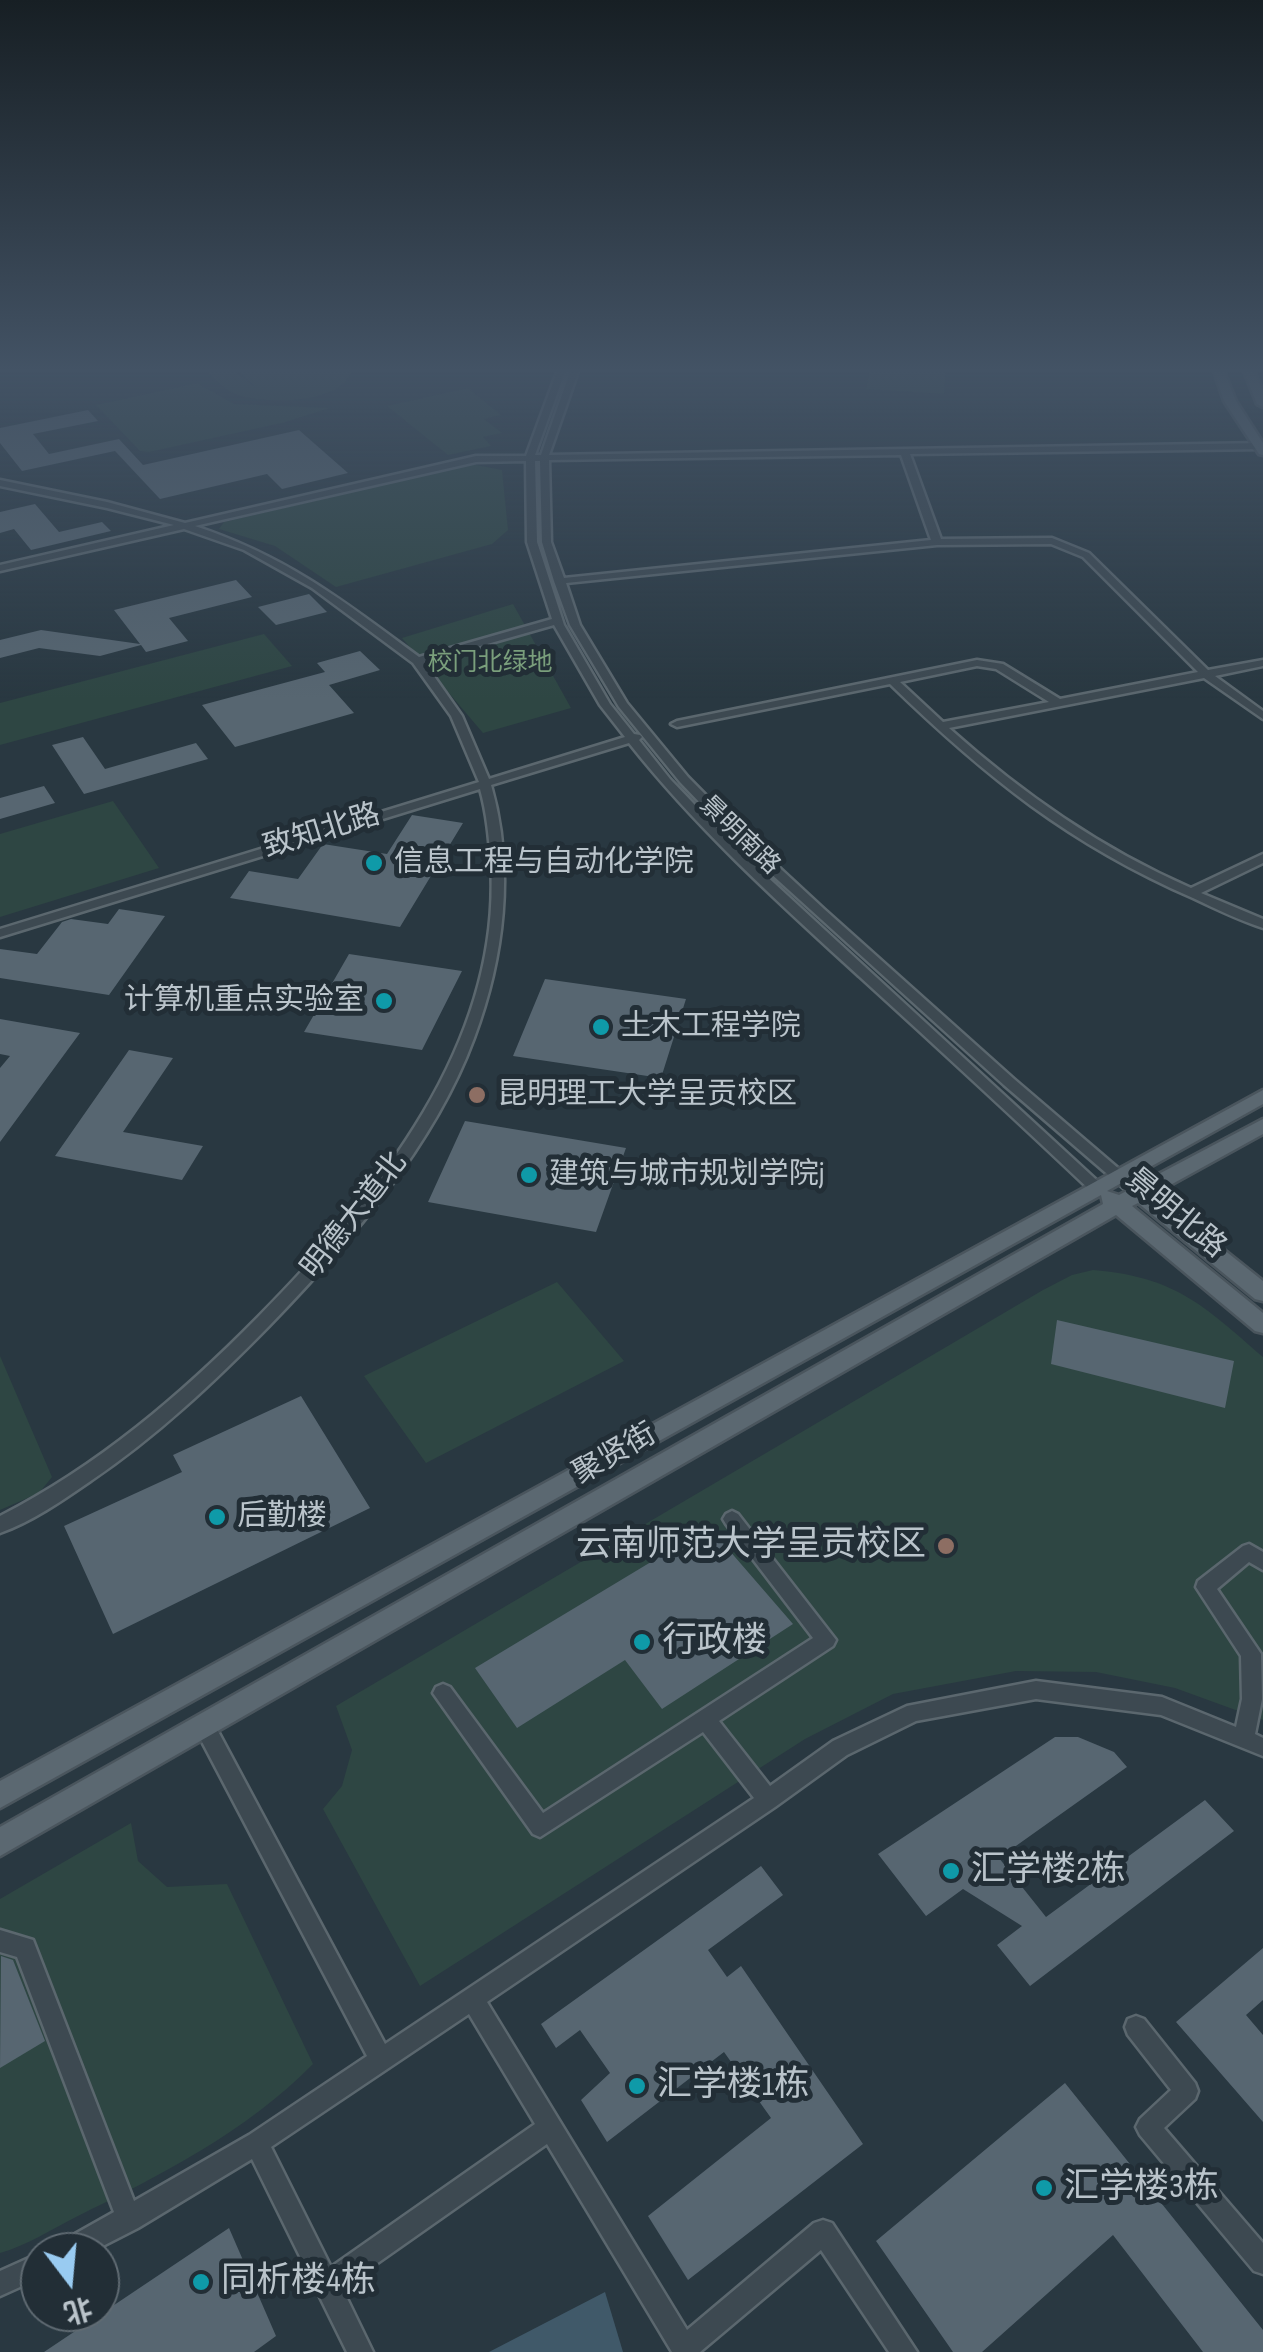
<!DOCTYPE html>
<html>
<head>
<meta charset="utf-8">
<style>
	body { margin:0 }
	#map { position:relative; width:1263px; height:2352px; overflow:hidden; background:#293841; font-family:"Sofia Sans Condensed","Noto Sans SC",sans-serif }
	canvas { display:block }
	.north { position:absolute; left:20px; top:2232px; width:100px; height:100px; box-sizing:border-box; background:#222e36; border:2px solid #5f6a72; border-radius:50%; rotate:164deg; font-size:28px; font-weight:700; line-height:40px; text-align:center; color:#bac4cb }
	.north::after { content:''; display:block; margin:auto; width:35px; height:45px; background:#99cbf1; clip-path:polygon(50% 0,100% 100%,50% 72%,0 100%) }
</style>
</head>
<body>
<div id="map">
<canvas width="1263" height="2352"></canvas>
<div class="north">北</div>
</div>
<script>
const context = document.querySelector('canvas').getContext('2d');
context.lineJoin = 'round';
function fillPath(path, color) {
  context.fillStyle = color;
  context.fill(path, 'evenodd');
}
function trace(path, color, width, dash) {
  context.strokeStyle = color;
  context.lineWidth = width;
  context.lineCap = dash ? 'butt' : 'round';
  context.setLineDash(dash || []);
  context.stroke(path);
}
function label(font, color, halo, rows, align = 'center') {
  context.font = font + ' "Sofia Sans Condensed","Noto Sans SC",sans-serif';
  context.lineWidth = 10;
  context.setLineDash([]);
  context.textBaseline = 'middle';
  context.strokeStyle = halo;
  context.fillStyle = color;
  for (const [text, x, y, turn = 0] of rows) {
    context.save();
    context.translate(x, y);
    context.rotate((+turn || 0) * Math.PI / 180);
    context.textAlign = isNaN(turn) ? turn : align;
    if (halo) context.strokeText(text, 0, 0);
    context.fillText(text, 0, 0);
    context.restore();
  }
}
fillPath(new Path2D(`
	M204,369H232L255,387L236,369L351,372C340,405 262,405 235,394C223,389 214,378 204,369Z
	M870,369H946L944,394L866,389Z
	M197,383L234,404L330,408L282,423L149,452L140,451L96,405Z
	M468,388L501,415L484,419L502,433L483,437L491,446L448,455L387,406Z
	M471,464L502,470L508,530L492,544L336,587L275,546L219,529L224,522Z
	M513,604L571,708L483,733L402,638Z
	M264,634L292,666L0,745V703Z
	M113,801L159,868L0,917V834Z
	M1093,1270C1176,1277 1203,1305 1263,1357V1720L1175,1688L1096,1672L1016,1671L893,1694L805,1739L420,1986L323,1809L342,1786L352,1750L336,1706L1043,1290L1072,1275Z
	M557,1282L624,1361L426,1463L364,1376Z
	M0,1356L52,1477L39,1493L0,1510Z
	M131,1823L138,1861L167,1887L227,1884L313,2064C246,2132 161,2175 76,2217C52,2229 26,2246 0,2253V1899Z`), '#2e4643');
fillPath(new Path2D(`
	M605,2292L623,2352H489Z`), '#405969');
fillPath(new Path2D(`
	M88,410L98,421L33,434L49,454L119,439L143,465L299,430L348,473L282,489L267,474L160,499L115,451L22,471L0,443V428Z
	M35,504L59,532L102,522L111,531L31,550L14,529L0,533V512Z
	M236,580L252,597L169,618L188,641L146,652L141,645L100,656L39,648L0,658V640L41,630L140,644L114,610Z
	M309,594L327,612L276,625L258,607Z
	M360,651L380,670L329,685L354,713L235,747L202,705L325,672L317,663Z
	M83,737L105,769L196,743L208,759L84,794L52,745Z
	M44,786L55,803L0,819V798Z
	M412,815L463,823L400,927L230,898L249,871L298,879L323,844L387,854Z
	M119,909L165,916L109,995L0,978V949L37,954L62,922L71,919L108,924Z
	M349,954L462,971L422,1050L304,1032Z
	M545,979L686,999L661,1078L513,1056Z
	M0,1019L80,1033L0,1142V1068L10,1056L0,1054Z
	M129,1050L173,1058L123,1132L203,1146L182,1180L55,1156Z
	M465,1121L626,1148L596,1232L428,1202Z
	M1057,1320L1234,1361L1225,1408L1051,1364Z
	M301,1396L370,1508L113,1634L64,1526L182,1472L173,1455Z
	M709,1527L793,1624L662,1709L625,1660L517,1728L475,1668Z
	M1055,1737H1078L1114,1752L1127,1767L999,1858L1046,1917L1205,1800L1234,1831L1030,1986L997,1945L1022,1926L963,1889L926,1916L878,1854Z
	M761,1866L783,1895L708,1950L727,1977L741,1966L863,2144L688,2280L648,2216L771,2118L724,2052L607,2142L581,2100L610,2073L580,2030L556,2048L541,2024Z
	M1263,1948V2000L1246,2015L1263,2035V2122L1176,2022Z
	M1,1956L13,1960L45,2041L0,2068Z
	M1065,2083L1263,2330V2352H1203L1113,2235L982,2352H953L876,2241Z
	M229,2228L276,2336L254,2352H44Z`), '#576671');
const minor = new Path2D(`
	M558,369H566L535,455H541L571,369H579L549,455L1263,443V449L910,454L941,539L1052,538L1089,553L1208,670L1263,660V666L1215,676L1263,711V719L1204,678L949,728C1023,794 1100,848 1191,888L1263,854V863L1201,893L1263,919V928C1239,920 1216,909 1193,898C1069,844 986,777 890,684L677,727L671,724L677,721L977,660L1003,664L1060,699L1198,672L1083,557L1051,544L937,545L566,583L580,625L627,703L688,777L756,846L824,909L1014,1079L1147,1193L1144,1197H1134L1004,1085L747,852L680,782L619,707L570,625L554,581L542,542L540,461H535L537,542L564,625L610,704L634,734L640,735L642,737L639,740L670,779L737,849L1104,1187L1096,1192L1091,1191C1015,1119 938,1048 860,977C779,903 697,829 629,743L491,785C515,869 504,958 474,1038C434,1147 348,1244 269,1326C214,1382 157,1436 92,1480C63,1500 33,1521 0,1533V1516C98,1466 181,1395 258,1317C377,1196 502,1044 491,864C489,838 487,814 480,789L0,937V929L479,782L451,716L413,663L312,588L244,550L184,529L0,571V565L174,525L107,508L0,486V480L107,502L185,523L476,456H526ZM901,455L931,540L564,578L551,542L549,460ZM526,461L527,542L552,619L419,657C344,601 286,556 195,526L476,462ZM554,625L600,705L625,737L489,779L462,716L424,662ZM977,666L996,669L1049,702L943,722L900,682Z
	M732,1511L738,1514L836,1640L833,1646L719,1721L770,1786L833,1741L907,1706L1036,1681L1162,1697L1236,1727L1242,1699L1241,1656L1196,1587L1198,1581L1243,1546L1249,1544L1263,1552V1570L1249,1562L1217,1589L1261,1654L1262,1699L1255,1734L1263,1738V1756L1161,1715L1036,1699L916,1721L847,1755L775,1807L487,2002L687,2330L814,2223L823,2220L832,2223L917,2352H889L821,2250L700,2352H672L547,2144L342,2288L373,2352H347L252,2159L138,2228L91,2252H56L59,2243L114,2212L17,1957L0,1952V1930L33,1940L134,2201L249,2135L367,2056L198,1734L195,1727L198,1720L205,1718L212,1720L385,2044L754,1798L703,1732L540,1837L533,1834L433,1693L436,1687L443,1684L450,1687L543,1813L813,1638L726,1524L723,1519L726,1514ZM469,2014L535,2124L331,2267L271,2147Z
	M1136,2016L1144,2019L1195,2083L1198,2091L1195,2099L1164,2128L1263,2243V2274L1254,2271L1140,2135L1136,2127L1140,2119L1171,2090L1128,2035L1125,2027L1128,2019Z
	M40,2253V2278L0,2296V2271Z`);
const major = new Path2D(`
	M1213,369H1223L1236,401L1263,443V455L1259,454L1224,401Z
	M1243,369H1253L1263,391V407L1257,404Z
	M1263,1090V1104L1107,1191L1119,1195L1263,1119V1134L1154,1194L1263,1281V1301L1255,1299L1138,1203L1132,1206L1263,1313V1333L1255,1331L1116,1215L0,1856V1827L1103,1204L1101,1195L0,1808V1781Z`);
trace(minor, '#5b676e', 5);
trace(major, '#4a555d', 5);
fillPath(minor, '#3d4951');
fillPath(major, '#5b6871');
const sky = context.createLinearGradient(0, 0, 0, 699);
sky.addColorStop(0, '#171f24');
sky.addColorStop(0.53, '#435365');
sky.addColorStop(1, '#43536500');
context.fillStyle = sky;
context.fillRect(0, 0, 1263, 699);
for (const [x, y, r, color] of [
	[374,863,10,"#0f9aa8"],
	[384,1001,10,"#0f9aa8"],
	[601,1027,10,"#0f9aa8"],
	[477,1095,10,"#8d6e63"],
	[529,1175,10,"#0f9aa8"],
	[217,1517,10,"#0f9aa8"],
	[946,1546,10,"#8d6e63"],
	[642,1642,10,"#0f9aa8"],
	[951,1871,10,"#0f9aa8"],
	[637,2086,10,"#0f9aa8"],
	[1044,2188,10,"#0f9aa8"],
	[201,2282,10,"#0f9aa8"]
]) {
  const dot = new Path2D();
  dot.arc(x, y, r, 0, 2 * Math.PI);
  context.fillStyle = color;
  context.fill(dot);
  trace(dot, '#222e36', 4);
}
label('25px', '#7a9f7c', '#222e36', [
	["校门北绿地",490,664]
]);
label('25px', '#bac4cb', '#222e36', [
	["景明南路",739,836,44]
]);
label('30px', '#bac4cb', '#222e36', [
	["致知北路",322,832,-17],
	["景明北路",1175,1214,40],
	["明德大道北",355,1216,-52],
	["聚贤街",615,1455,-30]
]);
label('30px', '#bac4cb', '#222e36', [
	["信息工程与自动化学院",394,863],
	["计算机重点实验室",364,1001,"right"],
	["土木工程学院",621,1027],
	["昆明理工大学呈贡校区",497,1095],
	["建筑与城市规划学院j",549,1175],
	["后勤楼",237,1517]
], 'left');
label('35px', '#bac4cb', '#222e36', [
	["云南师范大学呈贡校区",926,1546,"right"],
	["行政楼",662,1642],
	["汇学楼2栋",971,1871],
	["汇学楼1栋",657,2086],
	["汇学楼3栋",1064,2188],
	["同析楼4栋",221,2282]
], 'left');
</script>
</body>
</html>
